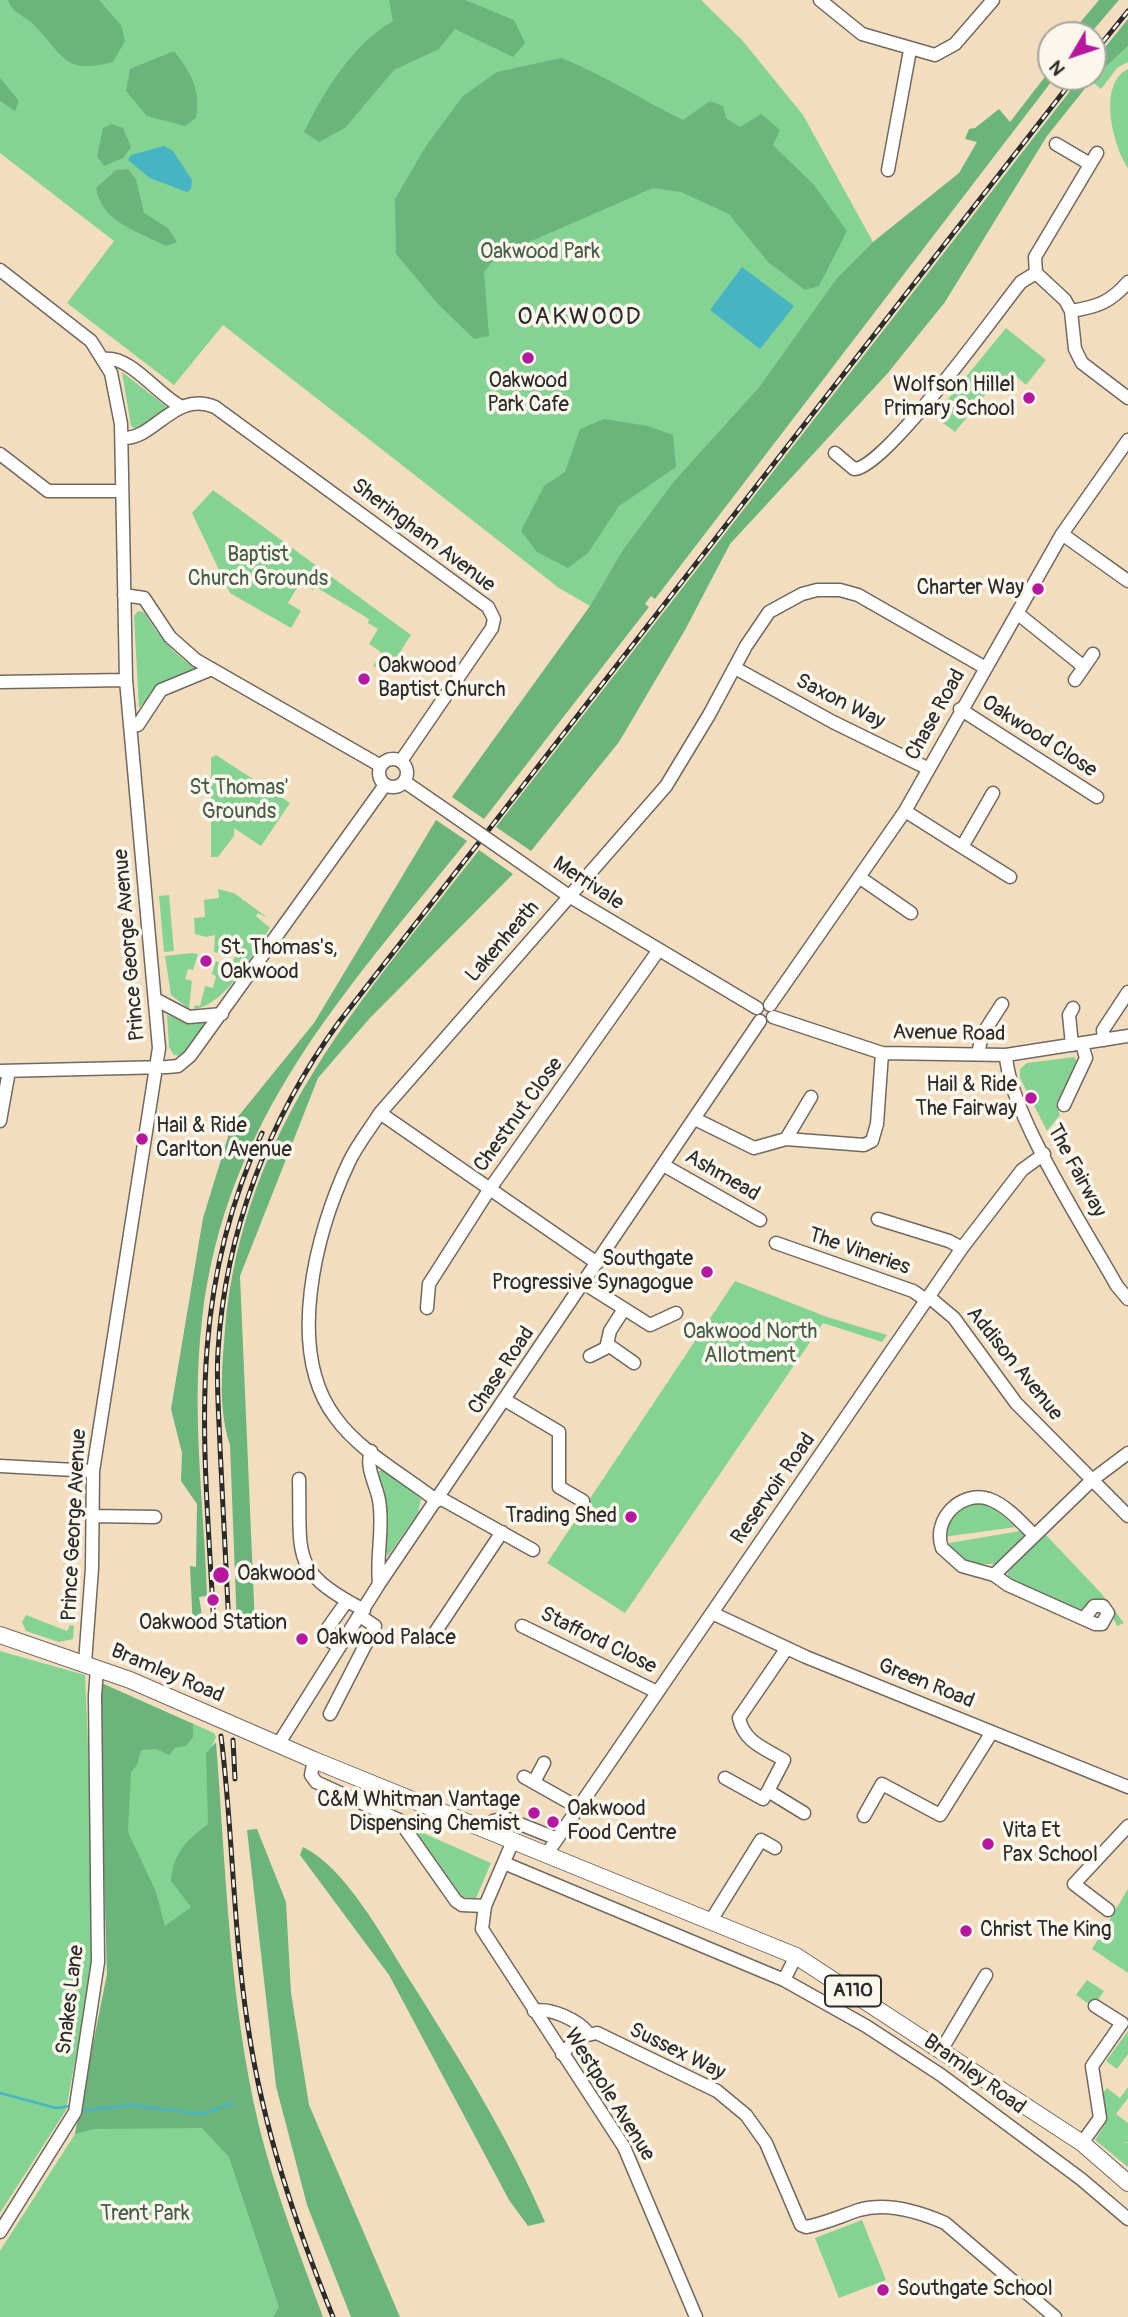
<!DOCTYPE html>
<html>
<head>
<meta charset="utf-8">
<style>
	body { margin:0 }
	#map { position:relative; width:1128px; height:2317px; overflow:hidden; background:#f3ddbf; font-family:Pangolin,sans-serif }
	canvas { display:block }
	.north { position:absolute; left:1037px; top:21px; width:70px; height:70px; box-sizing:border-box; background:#fbf7ec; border:2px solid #a8a59f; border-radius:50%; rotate:231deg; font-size:19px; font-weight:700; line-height:28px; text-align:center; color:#2b2b2b }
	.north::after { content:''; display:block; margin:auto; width:24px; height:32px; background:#b5179e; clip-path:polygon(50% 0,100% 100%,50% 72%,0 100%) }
</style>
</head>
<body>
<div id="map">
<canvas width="1128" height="2317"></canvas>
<div class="north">N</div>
</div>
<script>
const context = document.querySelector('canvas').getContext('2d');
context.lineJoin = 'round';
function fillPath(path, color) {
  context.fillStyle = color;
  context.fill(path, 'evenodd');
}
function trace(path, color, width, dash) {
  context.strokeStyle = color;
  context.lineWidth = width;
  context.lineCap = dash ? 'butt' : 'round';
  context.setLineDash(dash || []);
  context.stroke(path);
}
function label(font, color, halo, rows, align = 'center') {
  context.font = font + ' Pangolin,sans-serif';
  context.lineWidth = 7;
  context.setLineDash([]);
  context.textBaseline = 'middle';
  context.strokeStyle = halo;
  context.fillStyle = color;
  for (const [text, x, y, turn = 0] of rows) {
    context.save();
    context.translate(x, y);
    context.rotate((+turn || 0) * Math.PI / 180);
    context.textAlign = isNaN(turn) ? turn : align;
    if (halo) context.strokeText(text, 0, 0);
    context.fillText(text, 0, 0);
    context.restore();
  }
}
fillPath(new Path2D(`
	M0,0H701L742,40L803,115L873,242L836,279L759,387L674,481L622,551L590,606L559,588L223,325L174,385L67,303L114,241L0,153Z
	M1128,46V62L1117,68L1101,89L1091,81Z
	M1128,69V168C1113,146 1097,84 1128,69Z
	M1006,328L1046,360L1026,385L1015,375L1009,382L1001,375L955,432L934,416Z
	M122,372L167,407L138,430L131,426Z
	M213,490L411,635L387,672L373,666L381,652L369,644L378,629L368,623L369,619L316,587L313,590L300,583L288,603L301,611L291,628L230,593L192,513Z
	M138,611L144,612C159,637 172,653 197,669L163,682L139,708L134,616Z
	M216,755L290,803L261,846L234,828V836L218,857H211V758Z
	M218,889L234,893L268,918L258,913L256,916L270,928C254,952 225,1006 194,1009L195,1005L200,1006L205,986L213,988L216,976L212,974L216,961L228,968L241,947L228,938L222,954L214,952L215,935L206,937L195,934L194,918L205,917L204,900L219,898Z
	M169,895L174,951L164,952L159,896Z
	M192,953L198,954L193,970L188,969L185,979L192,981L189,1009L171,995L165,956Z
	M167,1015L189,1023H207L183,1056L174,1055L169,1047Z
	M1074,1057L1077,1062L1056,1104L1060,1115L1047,1131L1020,1078V1069L1027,1063Z
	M735,1281L827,1317L887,1335L882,1342L823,1323L625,1613L547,1563Z
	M383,1468L421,1499L418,1513L388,1556L385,1550L386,1514L378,1472Z
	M979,1503L992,1507L1016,1527L943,1537C946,1517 958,1505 979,1503Z
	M1020,1531L1024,1535L997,1564H968L944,1544Z
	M1045,1534L1101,1593L1124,1623L1117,1626L1107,1605L1082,1612L1007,1578L1008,1572Z
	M26,1615L67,1631L70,1625L74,1626L73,1639L59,1642L26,1631L22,1622Z
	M0,1651L85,1675L91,1815L97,1836L92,1968L66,2110L0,2213Z
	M99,1682L214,1733L216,1737L211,1748L232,2157L294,2317H0V2251L75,2134L107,1974Z
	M416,1830L491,1863L476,1898L460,1897L414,1832Z
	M1128,1889V1973L1092,1949Z
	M1087,1980L1104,1991L1093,2007L1076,1995Z
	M1128,2031V2054L1117,2069L1106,2061Z
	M1128,2087V2098L1116,2114L1128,2123V2142H1123L1128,2143V2167L1095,2140L1106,2123L1103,2093L1107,2088L1120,2098Z
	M862,2220L886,2280L839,2298L815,2238Z`), '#84d393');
fillPath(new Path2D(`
	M8,0H99L121,25L125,41L113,62C64,75 64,56 35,26C26,15 13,15 8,0Z
	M389,0H465L514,20L525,43L513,57L455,29L439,49L394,70L345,128L319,142L304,132C324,91 353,44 393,21Z
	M1099,0H1119L1089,35H1078L1073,31Z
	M1128,19V46L1091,81L1047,136L945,302L887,374L730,544L685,630L619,742L531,851L496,827L1081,77H1093V62Z
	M174,51C191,72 201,91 196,118L185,126L147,116L126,91L130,69Z
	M561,58C603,74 642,100 683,120L710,101L723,106L726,118L740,127L761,114L780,130L773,145L814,185L847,231L819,286L805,290L768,262L729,214L681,192L653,188L497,256L484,272L489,336L474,339L437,303L396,254L395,199L426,146L463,96L497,72Z
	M1051,69V77H1055L655,599L651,596L645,604L649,607L484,819L452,797L590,606L622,551L674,481L759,387L836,279L873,242L959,173L977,142L965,139L969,129L975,128L999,109L1010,122Z
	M0,78L19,101L15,111L0,101Z
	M112,124L123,128L131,147L123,158L104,166L97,156L103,128Z
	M128,169L136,179L144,213L168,228L177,242L166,246C138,231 102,223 96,188L116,170Z
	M604,419L648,426L673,435L676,467L619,506L588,553L568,568L537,552L521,531L544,486L565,472L580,429Z
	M436,820L467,841C345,992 225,1119 202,1320C191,1413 204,1504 207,1596L199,1597L204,1628L193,1629L190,1566L196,1567L197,1504L181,1481L182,1453L171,1409L203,1218L232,1124L314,1023Z
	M479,850L513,874L370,1018L318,1078L240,1276L255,1626L237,1627L230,1445C218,1409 222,1367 225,1329C244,1125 360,1003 479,850Z
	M99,1682L193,1724V1737L186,1746L175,1748L169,1755L156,1749L141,1750L137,1765L131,1772L128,1832L156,1892L165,1926L191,1907L171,1881C173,1853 187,1840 208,1824L206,1753L216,1742C226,1870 229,2000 259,2126C275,2191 300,2255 323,2317H273L279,2307L229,2157L202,2128L93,2129L75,2134L107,1975Z
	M257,1829L286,1902L291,1993L309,2105L400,2317H351L307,2205L276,2086L247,1830Z
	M303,1847C346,1868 384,1939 409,1979C459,2058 508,2136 545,2222L528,2226L509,2200L389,1975L300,1855Z`), '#6bb57d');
fillPath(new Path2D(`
	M164,146L173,151L192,180L191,189L187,192L150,178L128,160L131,155Z
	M742,267L794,306L760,349L710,310Z`), '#47b4c4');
trace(new Path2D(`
	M0,2093L56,2108L71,2106
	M79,2111L131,2105L202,2114L233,2103`), '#47b4c4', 2.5);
const minor = new Path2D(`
	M820,0L862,34L935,55L955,44L993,0
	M1056,144L1090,164
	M888,170L910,50
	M0,270L91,341L111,373L121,424L126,680L159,1048L93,1471L92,1568L85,1663
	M1036,273L1035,257L1097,153
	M1071,311C1097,307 1111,302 1128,282
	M104,359C131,355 158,396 182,407
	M122,438C155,440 174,390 215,407L488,607L494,619L492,628L401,761
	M835,453L854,469C885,469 996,313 1021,282L1036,273L1065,300L1071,311L1075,349L1082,363L1128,398
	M0,454L48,491H122
	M1062,534L1128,581
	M124,595L144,598L170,637L196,660L381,766
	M1017,613L1084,667
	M735,668L833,722L929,769
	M1075,680L1093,654
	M0,682L126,680
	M960,709L1097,797
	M130,726L138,725L161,690L212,669
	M379 773a14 14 0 1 1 28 0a14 14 0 1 1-28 0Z
	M405,782L450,813
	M905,811L962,847L993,793
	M962,847L1010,877
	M516,859L569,896L757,1008
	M859,877L911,913
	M155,999L189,1017L222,1014
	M770,1005L905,811L1062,534L1128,440
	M773,1017L882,1053L1006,1055L1128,1036
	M1104,1040L1103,1030L1128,992
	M1072,1045L1069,1015L1073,1008
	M978,1054L982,1035L1002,1004
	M1006,1055C1008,1111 1087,1232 1117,1286L1128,1299
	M0,1071L167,1067L178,1066L190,1056L385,785
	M1064,1105L1086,1058L1082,1044
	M380,1113L597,1263
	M695,1119L754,1148L786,1139L811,1097
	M0,1121L9,1071
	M786,1139L864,1145L872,1141L877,1124L882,1053
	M665,1166L760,1220
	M878,1219L949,1241L962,1248
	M776,1243L913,1291L926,1300
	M585,1284L650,1325L676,1313
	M929,1297L954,1318L1016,1403L1128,1516
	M427,1308L429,1284L489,1190L658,951
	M624,1309L610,1331L607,1344L634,1363
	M590,1356L608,1347
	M505,1400L559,1432V1487L583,1501
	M371,1451C365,1467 376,1484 379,1500C384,1528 376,1556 379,1584
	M0,1466L93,1471
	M299,1479C301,1556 289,1571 364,1610
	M440,1498L533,1550
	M437,1501C404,1475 360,1452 335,1417C285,1350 316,1232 349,1162C357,1145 370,1129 380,1113L666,786L709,715L746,646L769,612L802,594L817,590H840L858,595L984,667
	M93,1516L155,1517
	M994,1575L962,1566L942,1548C932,1520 960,1490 989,1499C1006,1505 1021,1522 1033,1534
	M712,1613L806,1657L1128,1787
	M1084,1618L1094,1606H1103L1108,1613L1102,1624H1095L1008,1585L994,1575L1092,1480L1128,1453
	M522,1626L657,1692
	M430,1640L502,1532
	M339,1647L322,1636L347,1601
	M330,1714L375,1626L360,1616
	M279,1743L379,1584L760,1021
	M314,1760L311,1775L316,1782L399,1820L456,1901L462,1905L485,1906
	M524,1777L579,1808
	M725,1778L763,1799L768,1791L804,1813
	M534,1782L544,1763
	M768,1791L784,1760C764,1748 744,1742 739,1718L787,1648
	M864,1816L882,1784L940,1815L992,1732
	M487,1831L493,1821L505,1818L555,1838
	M513,1841L485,1906L482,1929L624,2147L696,2317
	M546,1855L962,1248L1022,1170L1044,1154
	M504,1863L784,1980L866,2026L941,2075L1081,2179L1128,2219
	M1108,1910L1074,1884L1128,1826
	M710,1922L761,1840L775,1848
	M784,1980L796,1956
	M534,2011C550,2007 578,2020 588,2033
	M942,2049L986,1975
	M562,2054L578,2037L597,2033L717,2091L746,2115L766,2143L801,2225L806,2227C824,2224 841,2216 859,2210C886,2202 920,2212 945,2223L1055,2317
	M1082,2143L1100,2118L1092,2066L1122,2023L1095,2006
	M0,2232L75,2112L98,1962L95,1696L97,1668`);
const major = new Path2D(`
	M0,1635L130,1680L314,1760L796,1956L1082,2143L1128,2183`);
trace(minor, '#71695f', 15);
trace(major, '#71695f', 18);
trace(minor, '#fff', 12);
trace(major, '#fff', 16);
const rail = new Path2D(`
	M1093,54L1128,11
	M229,1627C226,1567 223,1507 220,1447C219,1415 216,1383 218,1351C225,1232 269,1118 339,1022L1075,77
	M214,1628C205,1449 184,1302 262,1133
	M221,1736C233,1832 233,1930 248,2027C263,2127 295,2223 333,2317
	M233,1740L235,1779`);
trace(rail, '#2b2b2b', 5);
trace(rail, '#fbf7ec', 2.5, [8]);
const minorBridge = new Path2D(`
	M450,813L516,859`);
trace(minorBridge, '#71695f', 15, []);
trace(minorBridge, '#fff', 12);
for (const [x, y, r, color] of [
	[528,358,7,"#b5179e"],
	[1029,398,7,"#b5179e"],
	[1038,589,7,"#b5179e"],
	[364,679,7,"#b5179e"],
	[206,961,7,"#b5179e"],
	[1031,1098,7,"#b5179e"],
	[142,1139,7,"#b5179e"],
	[707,1272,7,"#b5179e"],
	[631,1517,7,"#b5179e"],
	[221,1575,9,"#b5179e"],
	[213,1600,7,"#b5179e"],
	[302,1639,7,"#b5179e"],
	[534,1813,7,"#b5179e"],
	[553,1822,7,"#b5179e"],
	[988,1844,7,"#b5179e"],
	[966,1931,7,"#b5179e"],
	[883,2290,7,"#b5179e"]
]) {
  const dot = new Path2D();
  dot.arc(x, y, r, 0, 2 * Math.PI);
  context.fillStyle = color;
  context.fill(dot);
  trace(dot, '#fbf7ec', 2.5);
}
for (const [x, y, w] of [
	[853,1991,56]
]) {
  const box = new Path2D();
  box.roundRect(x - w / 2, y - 15.5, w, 31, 5);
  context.fillStyle = '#fbf7ec';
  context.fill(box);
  trace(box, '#2b2b2b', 2);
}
label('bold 19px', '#2b2b2b', null, [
	["A110",853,1991]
]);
label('21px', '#465d4a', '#fbf7ec', [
	["Oakwood Park",540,253],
	["Baptist",258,556],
	["Church Grounds",258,580],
	["St Thomas'",239,789],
	["Grounds",239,813],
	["Oakwood North",750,1333],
	["Allotment",750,1357],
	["Trent Park",145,2215]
]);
label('21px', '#2b2b2b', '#fbf7ec', [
	["Oakwood",528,382,"center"],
	["Park Cafe",528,406,"center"],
	["Wolfson Hillel",1015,386,"right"],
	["Primary School",1015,410,"right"],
	["Charter Way",1024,589,"right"],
	["Oakwood",378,667],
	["Baptist Church",378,691],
	["St. Thomas's,",220,949],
	["Oakwood",220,973],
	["Hail & Ride",1017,1086,"right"],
	["The Fairway",1017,1110,"right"],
	["Hail & Ride",156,1127],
	["Carlton Avenue",156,1151],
	["Southgate",693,1260,"right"],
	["Progressive Synagogue",693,1284,"right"],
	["Trading Shed",617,1517,"right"],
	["Oakwood",237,1575],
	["Oakwood Station",213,1624,"center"],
	["Oakwood Palace",316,1639],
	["C&M Whitman Vantage",520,1801,"right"],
	["Dispensing Chemist",520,1825,"right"],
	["Oakwood",567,1810],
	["Food Centre",567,1834],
	["Vita Et",1002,1832],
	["Pax School",1002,1856],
	["Christ The King",980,1931],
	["Southgate School",897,2290]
], 'left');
label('21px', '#2b2b2b', '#fbf7ec', [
	["Sheringham Avenue",423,536,37],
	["Saxon Way",840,702,27],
	["Chase Road",936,715,-61],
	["Oakwood Close",1039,737,33],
	["Merrivale",588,884,33],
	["Lakenheath",503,942,-49],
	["Prince George Avenue",130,945,-95],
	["Avenue Road",949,1034,1],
	["Chestnut Close",519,1115,-54],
	["The Fairway",1076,1171,62],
	["Ashmead",722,1176,30],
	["The Vineries",859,1252,19],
	["Addison Avenue",1014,1364,51],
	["Chase Road",502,1371,-56],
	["Reservoir Road",774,1489,-55],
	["Prince George Avenue",75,1525,-87],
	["Stafford Close",598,1641,26],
	["Bramley Road",167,1674,23],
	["Green Road",926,1684,22],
	["Snakes Lane",71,2000,-83],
	["Sussex Way",677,2052,26],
	["Bramley Road",974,2075,36],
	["Westpole Avenue",609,2095,58]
]);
context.letterSpacing = '2px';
label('24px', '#2b2b2b', '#fbf7ec', [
	["OAKWOOD",580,318]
]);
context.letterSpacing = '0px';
</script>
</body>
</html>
